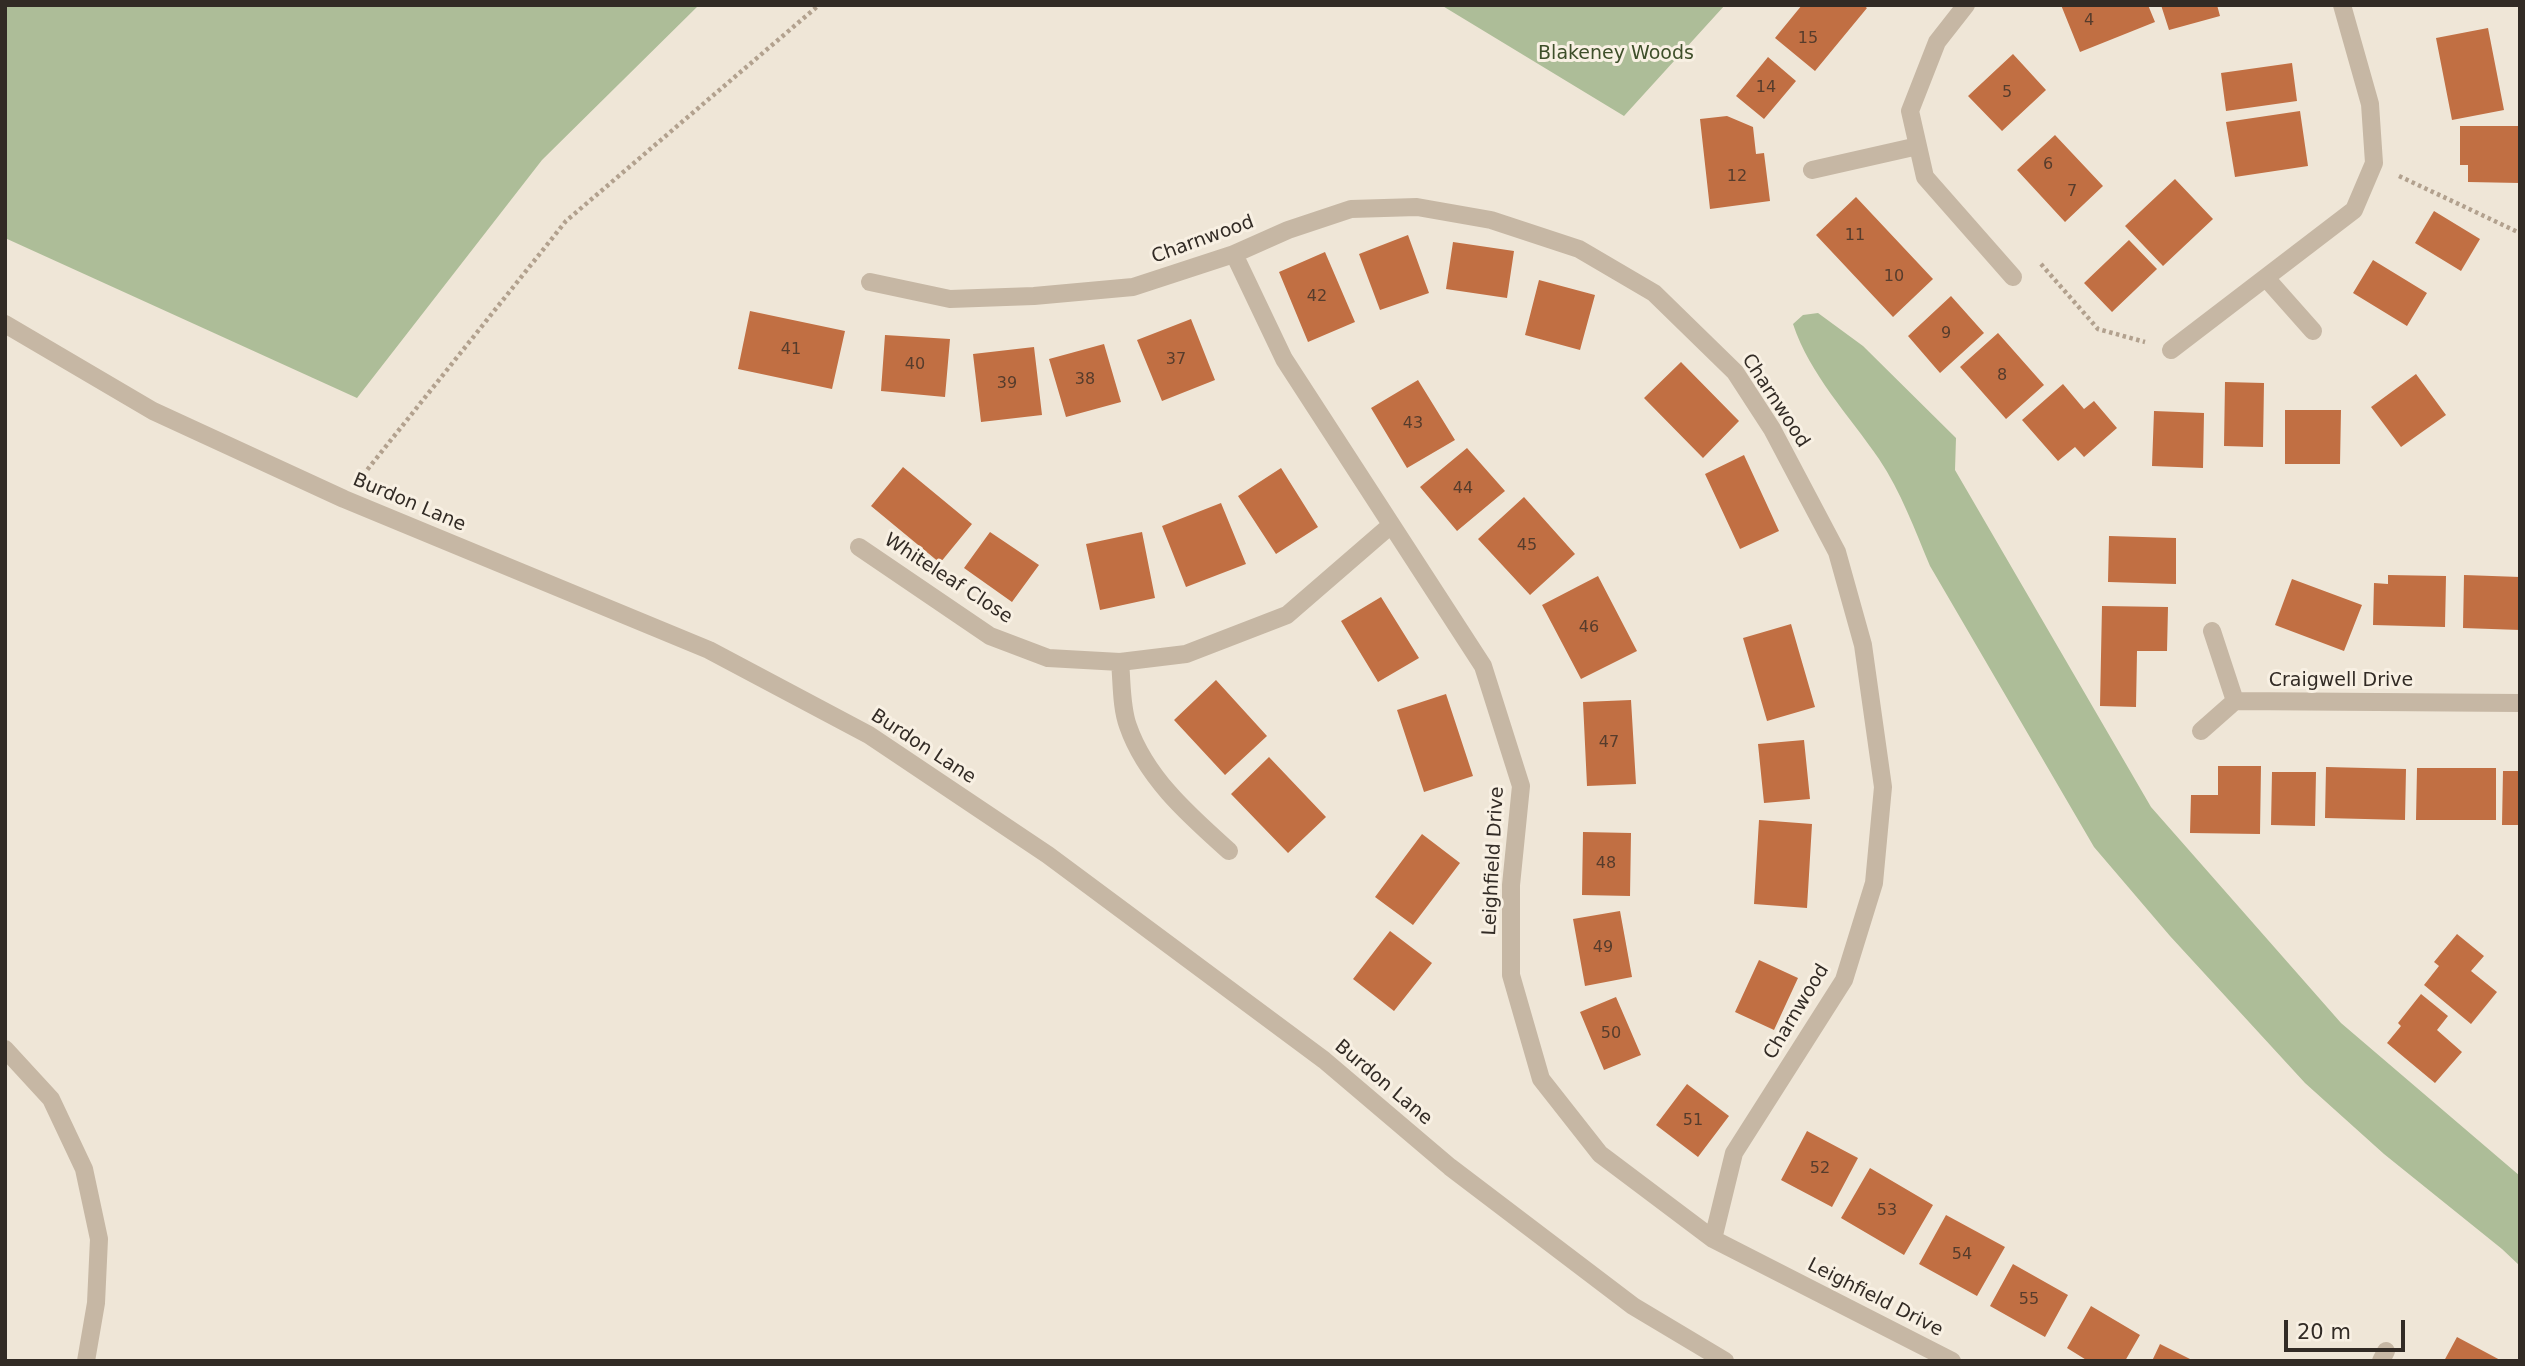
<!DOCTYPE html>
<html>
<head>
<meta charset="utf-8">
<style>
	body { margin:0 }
	#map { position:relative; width:2525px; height:1366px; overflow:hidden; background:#efe6d7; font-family:"DejaVu Sans",sans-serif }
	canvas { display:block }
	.frame { position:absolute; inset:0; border:7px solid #322b25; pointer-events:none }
	.scale { position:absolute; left:2284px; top:1320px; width:121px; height:32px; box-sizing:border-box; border:4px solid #322b25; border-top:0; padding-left:9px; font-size:21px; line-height:24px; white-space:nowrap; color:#322b25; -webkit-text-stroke:5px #f8f0e3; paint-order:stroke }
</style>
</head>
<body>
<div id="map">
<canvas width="2525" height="1366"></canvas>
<div class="frame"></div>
<div class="scale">20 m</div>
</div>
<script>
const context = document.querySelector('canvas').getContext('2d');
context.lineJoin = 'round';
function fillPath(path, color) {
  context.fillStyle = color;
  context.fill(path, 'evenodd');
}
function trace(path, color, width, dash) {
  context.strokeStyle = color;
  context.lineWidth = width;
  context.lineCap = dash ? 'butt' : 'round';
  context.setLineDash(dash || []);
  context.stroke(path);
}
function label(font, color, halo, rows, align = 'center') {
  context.font = font + ' "DejaVu Sans",sans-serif';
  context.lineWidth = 6;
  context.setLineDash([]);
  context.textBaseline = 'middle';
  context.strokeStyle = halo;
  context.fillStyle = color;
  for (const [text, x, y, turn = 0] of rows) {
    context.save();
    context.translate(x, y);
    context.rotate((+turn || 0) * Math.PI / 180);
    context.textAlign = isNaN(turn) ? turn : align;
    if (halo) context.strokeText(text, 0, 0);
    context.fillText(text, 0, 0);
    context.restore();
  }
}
fillPath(new Path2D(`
	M5,5H699L542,160L357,398L5,238Z
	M1441,5H1725L1624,116Z
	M1818,313L1863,346L1956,438L1955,470L2151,807L2341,1023L2520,1176V1266L2502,1249L2384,1154L2305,1083L2170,936L2094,847L1930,566C1915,530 1901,492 1879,459C1849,415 1810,375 1793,324L1803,315Z`), '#adbd98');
fillPath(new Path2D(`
	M1802,5H1863L1867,8L1815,71L1775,38Z
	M2061,5H2148L2155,22L2080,52Z
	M2161,5H2217L2220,16L2169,30Z
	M2488,28L2504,110L2452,120L2436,38Z
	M2013,54L2046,90L2002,131L1968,96Z
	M1768,57L1796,81L1764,119L1736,96Z
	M2292,63L2297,101L2226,111L2221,73Z
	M2300,111L2308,166L2235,177L2226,122Z
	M1727,116L1753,127L1756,154L1764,153L1770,201L1710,209L1700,119Z
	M2460,126H2520V183L2468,182V165H2460Z
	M2055,135L2103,186L2065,222L2017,170Z
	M2175,179L2213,219L2163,266L2125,226Z
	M1856,197L1933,279L1893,317L1816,235Z
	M2434,211L2480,239L2461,271L2415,243Z
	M1408,235L1429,293L1380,310L1359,254Z
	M2129,240L2157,269L2112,312L2084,283Z
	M1453,242L1514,251L1507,298L1446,289Z
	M1325,252L1355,322L1308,342L1279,272Z
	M2373,260L2427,293L2407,326L2353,293Z
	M1539,280L1595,295L1580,350L1525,335Z
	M1951,296L1984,333L1940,373L1908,336Z
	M750,311L845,331L832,389L738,369Z
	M1191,319L1215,380L1162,401L1137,340Z
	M1998,333L2044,385L2006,419L1960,367Z
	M885,335L950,339L945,397L881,391Z
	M1104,344L1121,402L1066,417L1049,359Z
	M1034,347L1042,415L981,422L973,354Z
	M1681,362L1739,421L1703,458L1644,398Z
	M2416,374L2446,415L2401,447L2371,407Z
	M1418,380L1455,440L1407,468L1371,408Z
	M2225,382L2264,383L2263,447L2224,446Z
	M2063,384L2084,409L2094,401L2117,428L2084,457L2075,447L2058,461L2022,420Z
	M2285,410H2341L2340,464H2285Z
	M2154,411L2204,413L2203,468L2152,466Z
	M1467,448L1505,491L1457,531L1420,487Z
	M1744,455L1779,531L1740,549L1705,474Z
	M903,467L972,524L940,563L871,506Z
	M1281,468L1318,527L1276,554L1238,496Z
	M1524,497L1575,554L1530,595L1478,539Z
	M1221,503L1246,564L1186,587L1162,526Z
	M990,532L1039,565L1012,602L964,568Z
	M1142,532L1155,598L1100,610L1086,544Z
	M2109,536L2176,538V584L2108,582Z
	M2388,575L2446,576L2445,627L2373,625L2374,583L2388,584Z
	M2464,575L2520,577V630L2463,628Z
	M1598,576L1637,651L1581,679L1542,605Z
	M2292,579L2362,605L2344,651L2275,625Z
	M1381,597L1419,658L1378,682L1341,621Z
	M2102,606L2168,607L2167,651H2137L2136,707L2100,706Z
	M1791,624L1815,707L1767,721L1743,638Z
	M1216,680L1267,736L1225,775L1174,720Z
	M1446,694L1473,776L1424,792L1397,710Z
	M1631,700L1636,784L1587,786L1583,702Z
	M1804,740L1810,799L1764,803L1758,744Z
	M1269,757L1326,817L1288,853L1231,794Z
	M2218,766H2261L2260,834L2190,833L2191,795H2218Z
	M2326,767L2406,769L2405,820L2325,818Z
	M2417,768H2496V820H2416Z
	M2503,771H2520V825H2502Z
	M2272,772H2316L2315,826L2271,825Z
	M1759,820L1812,824L1807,908L1754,904Z
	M1583,832L1631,833L1630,896L1582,895Z
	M1422,834L1460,863L1413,925L1375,897Z
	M1620,911L1632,977L1585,986L1573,919Z
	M1390,931L1432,963L1394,1011L1353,979Z
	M2457,934L2484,956L2471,971L2497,992L2471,1024L2424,985L2439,966L2434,962Z
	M1759,960L1798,978L1774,1030L1735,1012Z
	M2421,994L2448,1016L2437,1030L2462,1052L2435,1083L2387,1043L2401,1026L2398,1023Z
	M1616,997L1641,1055L1604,1070L1580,1012Z
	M1687,1084L1729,1116L1698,1157L1656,1125Z
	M1807,1131L1858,1158L1832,1207L1781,1180Z
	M1870,1168L1933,1205L1904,1255L1841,1218Z
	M1946,1215L2005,1247L1977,1296L1919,1264Z
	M2013,1264L2068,1295L2045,1337L1990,1306Z
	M2091,1306L2140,1335L2125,1361H2088L2067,1348Z
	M2457,1337L2502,1361H2444Z
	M2160,1344L2194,1361H2152Z`), '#c16f43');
trace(new Path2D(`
	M2399,176L2520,233
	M2041,264L2098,329L2145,342
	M363,475L566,221L819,5`), '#b2a18e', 4.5, [3.5, 3.5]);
trace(new Path2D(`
	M1966,5L1937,42L1910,111L1925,177L2013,277
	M1812,170L1918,146
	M1234,254L1284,359L1483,666L1521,786L1511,885V975L1541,1079L1600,1154L1713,1239L1952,1361
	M2266,278L2313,331
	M870,282L950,299L1034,296L1133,287L1234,254L1288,230L1351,209L1417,207L1491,220L1579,249L1654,293L1735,372L1772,429L1837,552L1863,645L1883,787L1874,883L1844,980L1734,1153L1713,1239
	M2171,350L2354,210L2374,163L2370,104L2342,5
	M859,547L990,636L1048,658L1120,662L1186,654L1287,615L1391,525
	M2212,631L2235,701L2520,703
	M1120,662C1122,682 1121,707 1128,726C1146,778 1190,816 1229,851
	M2201,731L2235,701
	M5,1049L51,1099L84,1169L99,1239L96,1303L86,1361
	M2381,1361L2386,1351`), '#c6b7a4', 18);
trace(new Path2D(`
	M5,324L153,411L344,499L709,650L869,735L1048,855L1324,1060L1450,1167L1633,1306L1725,1361`), '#c6b7a4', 18);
label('16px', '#563c2c', null, [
	["4",2089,21],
	["15",1808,39],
	["14",1766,88],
	["5",2007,93],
	["6",2048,165],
	["12",1737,177],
	["7",2072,192],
	["11",1855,236],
	["10",1894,277],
	["42",1317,297],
	["9",1946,334],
	["41",791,350],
	["37",1176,360],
	["40",915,365],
	["8",2002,376],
	["38",1085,380],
	["39",1007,384],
	["43",1413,424],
	["44",1463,489],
	["45",1527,546],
	["46",1589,628],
	["47",1609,743],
	["48",1606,864],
	["49",1603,948],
	["50",1611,1034],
	["51",1693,1121],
	["52",1820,1169],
	["53",1887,1211],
	["54",1962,1255],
	["55",2029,1300]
]);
label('19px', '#3e4f2a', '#f8f0e3', [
	["Blakeney Woods",1616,54]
]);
label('19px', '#322b25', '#f8f0e3', [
	["Charnwood",1203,240,-20],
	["Charnwood",1775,401,57],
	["Burdon Lane",409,503,23],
	["Whiteleaf Close",948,579,33],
	["Craigwell Drive",2341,681],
	["Burdon Lane",923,747,33],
	["Leighfield Drive",1494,861,-87],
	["Charnwood",1797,1012,-59],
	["Burdon Lane",1383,1083,40],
	["Leighfield Drive",1875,1298,27]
]);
</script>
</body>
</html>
